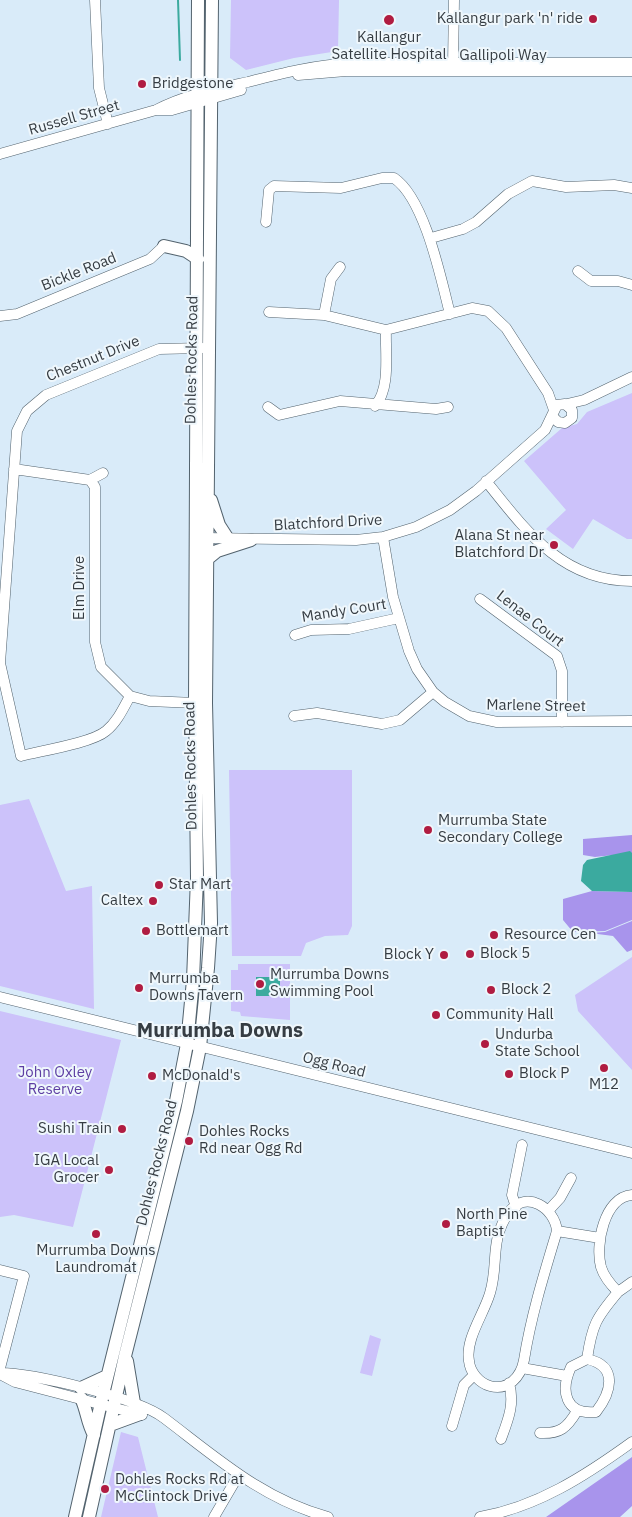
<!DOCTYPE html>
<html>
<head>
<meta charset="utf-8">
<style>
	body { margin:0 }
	canvas { display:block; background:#d9ebf9 }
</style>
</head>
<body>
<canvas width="632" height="1517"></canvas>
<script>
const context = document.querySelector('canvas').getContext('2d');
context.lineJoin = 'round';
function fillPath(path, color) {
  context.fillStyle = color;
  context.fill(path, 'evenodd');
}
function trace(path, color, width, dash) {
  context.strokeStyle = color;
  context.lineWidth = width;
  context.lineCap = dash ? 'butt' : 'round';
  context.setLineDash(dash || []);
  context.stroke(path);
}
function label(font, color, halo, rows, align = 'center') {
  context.font = font + ' "IBM Plex Sans",sans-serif';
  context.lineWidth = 4;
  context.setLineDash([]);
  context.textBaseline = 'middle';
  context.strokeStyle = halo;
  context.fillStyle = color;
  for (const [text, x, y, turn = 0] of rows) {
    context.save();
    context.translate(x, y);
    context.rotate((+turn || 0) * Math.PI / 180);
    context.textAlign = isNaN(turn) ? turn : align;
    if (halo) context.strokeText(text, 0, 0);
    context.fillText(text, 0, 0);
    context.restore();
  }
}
fillPath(new Path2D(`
	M231,0H339L338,51L294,58L246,70L230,58Z
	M632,393V539H627L593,519L573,549L546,529L566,510L524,461L562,428L577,424L587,412Z
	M229,770H352V926L348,935L325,936L306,943L301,956H232Z
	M29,799L66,891L92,886L94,1009L0,986V805Z
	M632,957V1070L578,1011L575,995Z
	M238,964H290V1020L241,1016L240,1012L231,1011V970H238Z
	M0,1011L121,1040L73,1227L14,1215L0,1217Z
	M370,1335L381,1339L372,1376L360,1373Z
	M121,1432L138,1437L158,1517H101Z`), '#ccc2fa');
fillPath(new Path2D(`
	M632,835V853L595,857L583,855V839Z
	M592,891L632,892V920L605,931L573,932L563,920V899Z
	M632,921V950L627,952L613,936L590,933L605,932Z
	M632,1457V1506L620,1517H546Z`), '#a894ec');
fillPath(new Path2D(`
	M630,851L632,853V892L592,891L581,881L583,865L587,860Z
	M256,977H280V996H256Z`), '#3baa9f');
trace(new Path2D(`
	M178,0L180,60`), '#3baa9f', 2);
const minor = new Path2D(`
	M95,0L99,88L108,124
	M453,67L454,0
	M298,75L346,71H632
	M158,110H172L241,90
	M0,154L156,110C184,95 216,89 248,82C283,73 315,65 351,63H632
	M266,222L269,190L274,186L341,188L382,178H394C425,199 441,279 450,314
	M431,238L463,229L476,222L508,194L532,181L566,187L614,185L632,188
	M578,271L591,281H618L632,285
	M269,312L324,315L386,330L472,308L488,311L506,328L548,393L554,410
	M324,315L331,279L340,267
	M0,316L17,314L150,259L164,246
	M567,404L584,400L632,377
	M375,406C391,388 385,353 386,330
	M268,407L279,415L340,401L436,409L448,407
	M14,469L90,480L95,487V642L101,667L130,696L149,701L195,703
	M90,480L103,473
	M486,481C526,531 562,581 632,581
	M383,537L393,597L409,651L417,669L433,692L445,702L469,716L497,722L632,721
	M202,538L356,540L383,537L416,527L450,510L476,491L545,430L557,405L565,404L572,410V418L565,423L558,422L553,417
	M480,599L557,656L562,671V722
	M295,635L311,630L349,629L399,618
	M130,696C123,709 117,722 106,731C92,743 40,751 21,756L0,663L17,431L27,411L46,395L159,349L202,348
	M294,716L317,713L382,724L400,720L433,692
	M0,997L632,1153
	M632,1195C604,1197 595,1245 601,1267C604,1277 611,1285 618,1292L632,1282
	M516,1207L512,1195L522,1145
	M548,1211L560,1198L571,1178
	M557,1231C555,1208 526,1189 509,1212C489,1241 499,1264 490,1293C484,1314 465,1339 469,1361C470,1372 479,1383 490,1386C508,1391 521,1377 524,1360C531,1316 544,1274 557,1231L600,1238
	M0,1270L24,1276L0,1368
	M587,1359L571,1367C560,1391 565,1415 596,1412C611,1393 619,1366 587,1359C592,1325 596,1318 618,1292
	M522,1368L567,1376
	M0,1373C33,1373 138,1398 164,1418C217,1458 262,1499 328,1517
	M0,1374L15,1382L142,1415
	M452,1426L464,1385L474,1375
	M540,1433C560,1434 567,1428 577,1411
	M501,1439C508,1420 515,1404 509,1383
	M214,1517L238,1476
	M480,1517C537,1507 585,1476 632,1442`);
const major = new Path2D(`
	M164,246L186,251L198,259
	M211,500L219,525L228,539
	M206,560L217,551L251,540
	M127,1361L134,1403
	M81,1388L107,1376
	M81,1398C87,1410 87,1423 94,1435
	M110,1425L140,1414
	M75,1517L103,1394L176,1101L187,1044L193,980L197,878L195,703L198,0
	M89,1517L125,1356L187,1111L200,1047L208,968L211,923L206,703L212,0`);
trace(minor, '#53636e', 11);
trace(major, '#53636e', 14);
trace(minor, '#fff', 10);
trace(major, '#fff', 12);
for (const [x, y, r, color] of [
	[593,19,5,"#b01c41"],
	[389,20,6,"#b01c41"],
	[142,84,5,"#b01c41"],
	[554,545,5,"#b01c41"],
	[428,830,5,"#b01c41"],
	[159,885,5,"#b01c41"],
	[153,901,5,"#b01c41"],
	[146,931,5,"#b01c41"],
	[494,935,5,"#b01c41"],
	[470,954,5,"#b01c41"],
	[444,955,5,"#b01c41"],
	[260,984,5,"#b01c41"],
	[139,988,5,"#b01c41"],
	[491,990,5,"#b01c41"],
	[436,1015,5,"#b01c41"],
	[485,1044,5,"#b01c41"],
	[604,1068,5,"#b01c41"],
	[509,1074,5,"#b01c41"],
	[152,1076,5,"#b01c41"],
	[122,1129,5,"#b01c41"],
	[189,1141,5,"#b01c41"],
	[109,1170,5,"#b01c41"],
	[446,1224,5,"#b01c41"],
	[96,1234,5,"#b01c41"],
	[105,1489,5,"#b01c41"]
]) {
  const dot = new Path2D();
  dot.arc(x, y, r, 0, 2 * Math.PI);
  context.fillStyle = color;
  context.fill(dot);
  trace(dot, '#eff7fc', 2);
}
label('15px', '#363d43', '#eff7fc', [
	["Kallangur park 'n' ride",583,19,"right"],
	["Kallangur",389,38,"center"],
	["Satellite Hospital",389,55,"center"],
	["Bridgestone",152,84],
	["Alana St near",544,536,"right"],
	["Blatchford Dr",544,553,"right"],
	["Murrumba State",438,821],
	["Secondary College",438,838],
	["Star Mart",169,885],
	["Caltex",143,901,"right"],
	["Bottlemart",156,931],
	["Resource Cen",504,935],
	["Block 5",480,954],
	["Block Y",434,955,"right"],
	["Murrumba Downs",270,975],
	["Swimming Pool",270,992],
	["Murrumba",149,979],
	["Downs Tavern",149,996],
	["Block 2",501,990],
	["Community Hall",446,1015],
	["Undurba",495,1035],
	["State School",495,1052],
	["Block P",519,1074],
	["McDonald's",162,1076],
	["M12",604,1085,"center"],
	["Sushi Train",112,1129,"right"],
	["Dohles Rocks",199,1132],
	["Rd near Ogg Rd",199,1149],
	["IGA Local",99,1161,"right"],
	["Grocer",99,1178,"right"],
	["North Pine",456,1215],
	["Baptist",456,1232],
	["Murrumba Downs",96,1251,"center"],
	["Laundromat",96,1268,"center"],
	["Dohles Rocks Rd at",115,1480],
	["McClintock Drive",115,1497]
], 'left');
label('15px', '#363d43', '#eff7fc', [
	["Gallipoli Way",503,56],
	["Russell Street",74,118,-16],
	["Bickle Road",79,272,-22],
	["Chestnut Drive",93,359,-22],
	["Dohles Rocks Road",192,360,-89],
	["Blatchford Drive",328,523,-3],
	["Elm Drive",80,588,-90],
	["Mandy Court",344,611,-9],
	["Lenae Court",530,619,38],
	["Marlene Street",536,706,1],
	["Dohles Rocks Road",191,766,-91],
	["Ogg Road",334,1065,14],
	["Dohles Rocks Road",157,1163,-76]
]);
label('15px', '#5d3ea3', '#eff7fc', [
	["John Oxley",55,1073],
	["Reserve",55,1090]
]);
label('bold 20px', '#363d43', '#eff7fc', [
	["Murrumba Downs",220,1031]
]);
</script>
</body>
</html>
